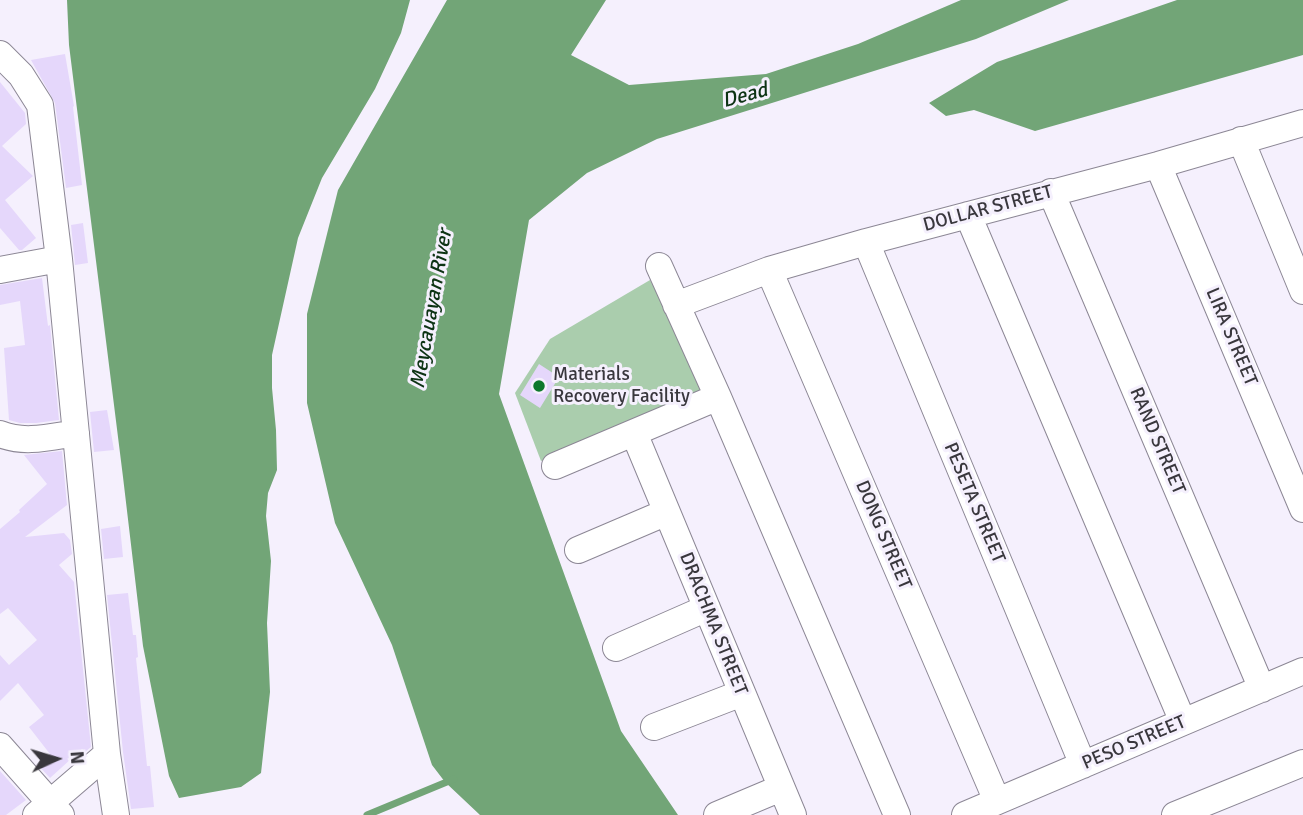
<!DOCTYPE html>
<html>
<head>
<meta charset="utf-8">
<style>
	body { margin:0 }
	#map { position:relative; width:1303px; height:815px; overflow:hidden; background:#f5f0fd; font-family:Signika,sans-serif }
	canvas { display:block }
	.north { position:absolute; left:21px; top:724px; width:70px; height:70px; -webkit-text-stroke:5px #f5f0fd; paint-order:stroke; rotate:86deg; font-size:19px; font-weight:700; line-height:28px; text-align:center; color:#39373d }
	.north::after { content:''; display:block; margin:auto; width:24px; height:32px; background:#39373d; clip-path:polygon(50% 0,100% 100%,50% 72%,0 100%) }
</style>
</head>
<body>
<div id="map">
<canvas width="1303" height="815"></canvas>
<div class="north">N</div>
</div>
<script>
const context = document.querySelector('canvas').getContext('2d');
context.lineJoin = 'round';
function fillPath(path, color) {
  context.fillStyle = color;
  context.fill(path, 'evenodd');
}
function trace(path, color, width, dash) {
  context.strokeStyle = color;
  context.lineWidth = width;
  context.lineCap = dash ? 'butt' : 'round';
  context.setLineDash(dash || []);
  context.stroke(path);
}
function label(font, color, halo, rows, align = 'center') {
  context.font = font + ' Signika,sans-serif';
  context.lineWidth = 6;
  context.setLineDash([]);
  context.textBaseline = 'middle';
  context.strokeStyle = halo;
  context.fillStyle = color;
  for (const [text, x, y, turn = 0] of rows) {
    context.save();
    context.translate(x, y);
    context.rotate((+turn || 0) * Math.PI / 180);
    context.textAlign = isNaN(turn) ? turn : align;
    if (halo) context.strokeText(text, 0, 0);
    context.fillText(text, 0, 0);
    context.restore();
  }
}
fillPath(new Path2D(`
	M650,280L666,309L705,393L541,461L515,393L550,339Z`), '#aacdad');
fillPath(new Path2D(`
	M67,0H410L401,33L375,89L322,178L298,238L272,355V388L276,430L277,470L268,493L266,516L271,561L267,623L270,692L261,773L241,787L179,798L169,776L143,646L123,477L69,45Z
	M447,0H606L571,55L629,85L766,74L858,44L961,0H1069L976,39L657,139L587,173L529,220L499,394L621,731L678,815H480L445,782L432,765L392,645L335,523L307,403V314L338,190Z
	M1177,0H1303V55L1035,131L974,110L946,116L929,103L997,62Z`), '#72a577');
trace(new Path2D(`
	M367,815L454,779`), '#72a577', 7);
fillPath(new Path2D(`
	M65,54L74,106L73,107L82,185L66,188L55,103L31,60Z
	M0,82L25,113L26,124L2,146L33,176L5,200L36,238L22,250H19L0,228Z
	M83,223L88,263L75,265L71,225Z
	M42,278L48,326L50,325L59,420L36,423H20L9,420L4,348L25,345L20,301L0,305V285Z
	M539,364L559,377L540,408L520,395Z
	M107,410L114,450L94,452L90,412Z
	M62,451L67,505L25,537L64,533L70,540L72,554L59,565L74,582L91,747L85,752L82,749L50,778L38,765L50,754L29,727L44,715L18,683L0,701V655L9,665L37,640L8,608L0,614V529L20,512L19,510L47,484L24,455Z
	M120,526L123,557L104,559L101,529Z
	M128,593L133,635H136L138,657L136,658L147,766H150L154,807L131,809L123,752L107,595Z
	M0,771L26,800L6,815H0Z`), '#e5d7fb');
const minor = new Path2D(`
	M0,54L21,75L40,105L59,259L107,754L116,815
	M1241,140L1303,291
	M1158,165L1303,509
	M1051,192L1262,689
	M968,215L1183,722
	M866,242L1083,765
	M659,266L718,397L897,815
	M0,270L59,259
	M769,270L997,801
	M676,305L769,270L866,242L1158,165L1303,123
	M634,433L793,815
	M0,434C24,444 50,437 76,433
	M555,466L718,397
	M578,550L667,512
	M616,648L707,608
	M654,727L742,693
	M0,746L61,815
	M36,815L107,754
	M717,815L781,788
	M965,815L1303,671
	M1175,815L1303,763`);
trace(minor, '#8c8795', 28);
trace(minor, '#fff', 26);
for (const [x, y, r, color] of [
	[539,386,7,"#0d782c"]
]) {
  const dot = new Path2D();
  dot.arc(x, y, r, 0, 2 * Math.PI);
  context.fillStyle = color;
  context.fill(dot);
  trace(dot, '#f5f0fd', 2.5);
}
label('19px', '#39373d', '#f5f0fd', [
	["DOLLAR STREET",988,209,-15],
	["LIRA STREET",1231,337,67],
	["RAND STREET",1157,441,67],
	["PESETA STREET",974,503,67],
	["DONG STREET",883,535,67],
	["DRACHMA STREET",713,624,68],
	["PESO STREET",1134,743,-23]
]);
label('19px', '#39373d', '#f5f0fd', [
	["Materials",553,375],
	["Recovery Facility",553,397]
], 'left');
label('italic 21px', '#0d3314', '#f5f0fd', [
	["Dead",745,96,-15],
	["Meycauayan River",432,309,-80]
]);
</script>
</body>
</html>
